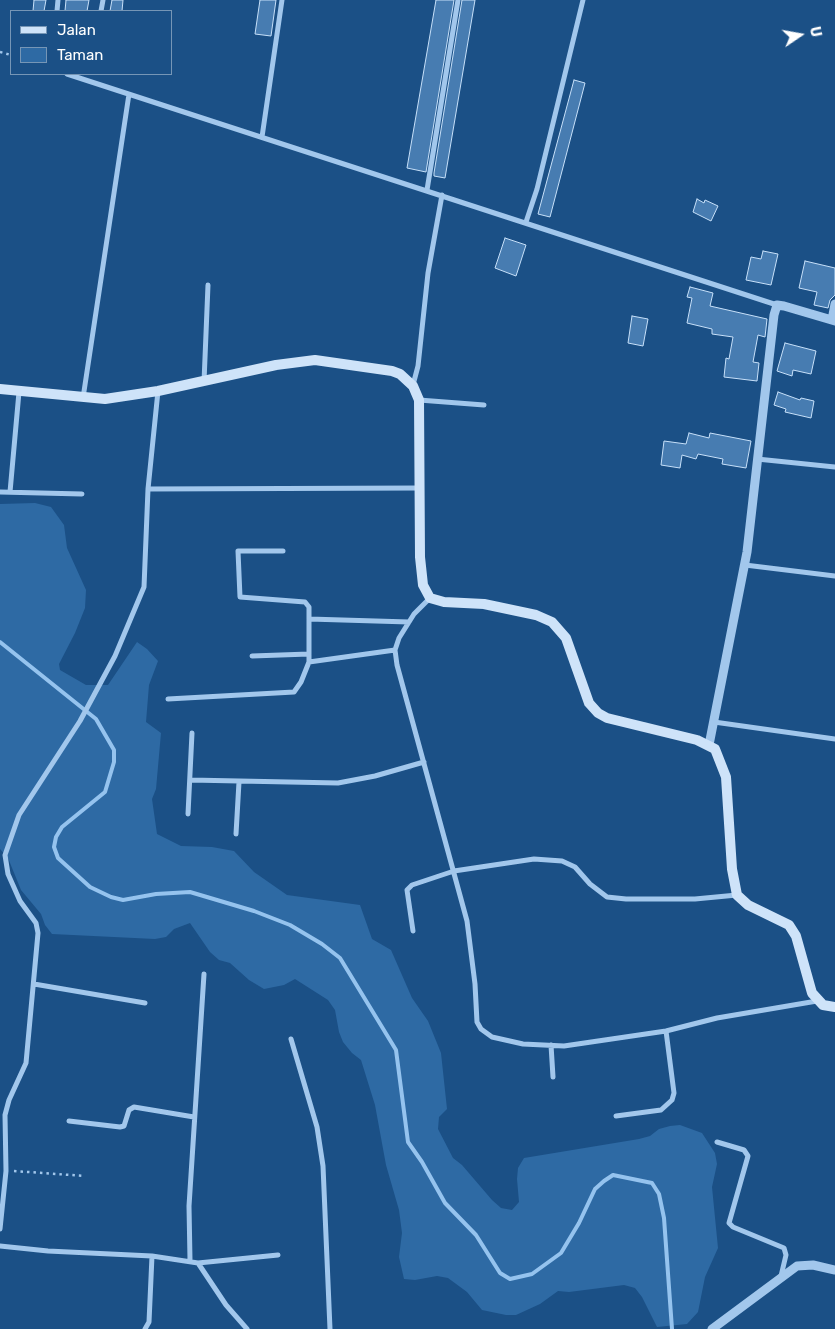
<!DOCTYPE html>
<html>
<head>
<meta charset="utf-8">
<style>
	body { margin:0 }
	#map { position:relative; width:835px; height:1329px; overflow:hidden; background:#1b5086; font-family:Rubik,sans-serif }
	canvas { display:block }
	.legend { position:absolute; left:10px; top:10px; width:162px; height:65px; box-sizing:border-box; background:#1b5086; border:1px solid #7696b6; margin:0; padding:6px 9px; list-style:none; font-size:15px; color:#fff }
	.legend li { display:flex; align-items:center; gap:10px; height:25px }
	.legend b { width:25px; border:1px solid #7696b6 }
	.north { position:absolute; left:775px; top:10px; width:50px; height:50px; -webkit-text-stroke:4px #1b5086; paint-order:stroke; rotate:78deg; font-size:14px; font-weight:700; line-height:20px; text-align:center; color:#fff }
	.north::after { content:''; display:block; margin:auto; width:18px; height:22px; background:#fff; clip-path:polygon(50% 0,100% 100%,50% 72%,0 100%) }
</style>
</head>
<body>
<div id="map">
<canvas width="835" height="1329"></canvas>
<ul class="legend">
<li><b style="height:6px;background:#cee3f9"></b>Jalan</li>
<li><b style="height:14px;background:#2e6aa4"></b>Taman</li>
</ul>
<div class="north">U</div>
</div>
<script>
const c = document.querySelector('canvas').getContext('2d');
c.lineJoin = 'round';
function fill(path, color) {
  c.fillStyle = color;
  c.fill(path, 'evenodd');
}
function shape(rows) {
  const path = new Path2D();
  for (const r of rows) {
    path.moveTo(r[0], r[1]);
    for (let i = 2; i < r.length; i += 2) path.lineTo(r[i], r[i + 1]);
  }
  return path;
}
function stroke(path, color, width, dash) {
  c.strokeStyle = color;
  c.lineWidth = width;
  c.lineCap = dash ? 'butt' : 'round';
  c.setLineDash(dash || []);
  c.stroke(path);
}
fill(shape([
	[35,503,51,507,64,525,67,548,86,590,85,608,75,633,59,664,60,670,86,685,108,685,137,642,147,649,158,661,149,685,146,722,161,733,156,789,152,799,157,834,181,846,212,847,234,851,254,872,287,895,360,905,372,939,391,950,412,998,428,1021,441,1053,447,1109,439,1117,438,1129,453,1158,462,1165,492,1200,501,1208,512,1210,519,1202,517,1179,518,1168,524,1158,639,1139,650,1136,659,1129,670,1126,680,1125,702,1133,715,1153,717,1164,712,1187,718,1248,705,1277,698,1312,687,1324,657,1327,642,1297,635,1288,624,1285,569,1292,558,1291,540,1304,516,1315,506,1315,482,1310,467,1292,448,1278,437,1276,415,1280,404,1279,399,1257,402,1233,399,1210,386,1165,375,1105,361,1060,352,1053,343,1042,339,1032,335,1010,328,1000,295,979,284,985,264,989,249,980,230,963,219,960,210,952,190,923,174,929,166,937,155,939,52,934,45,925,41,914,21,890,8,858,0,849,0,504]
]), '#2e6aa4');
stroke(shape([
	[0,642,96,719,114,750,114,762,105,792,62,827,56,837,54,847,58,858,90,887,111,897,123,900,156,894,190,892,254,911,290,925,322,944,340,958,396,1050,408,1142,422,1162,445,1203,476,1235,500,1273,510,1279,532,1274,561,1253,579,1223,595,1189,604,1181,613,1175,652,1183,659,1194,664,1218,672,1329]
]), '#95c3ee', 4);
const building = shape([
	[34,0,46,0,44,11,33,11,34,0],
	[66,0,89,0,87,11,65,11,66,0],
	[112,0,123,0,122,11,110,11,112,0],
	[260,0,276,0,271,36,255,34,260,0],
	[436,0,454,0,426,172,407,168,436,0],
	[462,0,475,0,445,178,434,176,434,173,462,0],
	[574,80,585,83,550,217,538,214,574,80],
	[697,199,704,203,705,200,718,206,711,221,693,212,697,199],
	[505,238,526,245,516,276,495,268,505,238],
	[763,251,778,254,771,285,746,280,751,257,761,259,763,251],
	[805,261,835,268,835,295,830,300,828,308,814,305,817,292,799,288,805,261],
	[690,287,713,293,710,306,767,319,765,337,758,335,753,362,759,363,757,381,724,377,726,358,729,359,733,337,712,334,712,329,687,323,692,298,687,297,690,287],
	[632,316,648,319,643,346,628,343,632,316],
	[785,343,816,351,811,374,793,370,792,376,777,371,785,343],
	[778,392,800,400,801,398,814,401,811,418,785,412,786,409,774,405,778,392],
	[689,433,709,438,710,433,751,441,746,468,722,464,723,459,698,454,696,459,682,455,680,468,661,465,664,441,686,444,689,433]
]);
fill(building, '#477cb1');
stroke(building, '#c7e0f9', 1);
stroke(shape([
	[0,52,11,55],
	[14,1171,85,1176]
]), '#a2c7ec', 2.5, [2.5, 4]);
stroke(shape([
	[57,11,58,0],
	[101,11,103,0],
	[67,74,777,305],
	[262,137,282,0],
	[427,190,458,0],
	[526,222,537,189,583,0],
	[204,382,208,285],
	[413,385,418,366,428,273,442,195],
	[83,398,129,94],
	[419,400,484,405],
	[757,459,835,467],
	[148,489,158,391],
	[0,492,82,494],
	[10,492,19,392],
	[283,551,238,551,240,597,305,602,309,607,309,662],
	[745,565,835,576],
	[430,598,414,614,399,638,395,650,397,665,467,921,475,984,477,1022,481,1029,492,1037,523,1044,564,1046,666,1031,717,1018,817,1001],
	[309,619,409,622],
	[252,656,309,654],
	[168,699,294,692,301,682,309,662,395,650],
	[714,722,835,739],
	[190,780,338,783,375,776,424,762],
	[188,814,192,733],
	[236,834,239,782],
	[413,931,407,890,412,885,454,871,534,859,562,861,575,867,590,884,607,897,626,899,695,899,737,895],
	[34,984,145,1003],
	[291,1039,317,1127,323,1166,330,1329],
	[551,1045,553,1077],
	[616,1116,661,1110,672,1100,674,1093,666,1031],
	[69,1121,120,1127,124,1126,129,1110,134,1107,194,1117],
	[717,1142,744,1150,748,1156,729,1223,733,1227,784,1248,786,1255,781,1276],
	[0,1229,6,1171,5,1115,9,1100,26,1063,38,933,36,923,20,901,8,874,5,855,19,815,80,721,115,656,144,587,148,489,420,488],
	[0,1246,48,1251,152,1256,198,1263,226,1305,247,1329],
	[190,1260,189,1206,204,974],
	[198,1263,278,1255],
	[145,1329,149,1322,152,1256]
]), '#a2c7ec', 5);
stroke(shape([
	[832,320,835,304],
	[709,745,747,552,774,315,777,305,784,306,835,321],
	[712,1329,797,1266,813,1265,835,1270]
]), '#a2c7ec', 9);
stroke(shape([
	[0,389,105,399,158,391,276,365,315,360,392,371,400,374,413,386,419,400,420,557,423,585,430,598,444,602,484,604,536,615,552,622,566,638,589,703,598,713,607,718,697,740,715,749,726,777,732,869,737,895,748,905,789,925,796,936,812,993,823,1005,835,1007]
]), '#cee3f9', 10);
</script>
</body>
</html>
